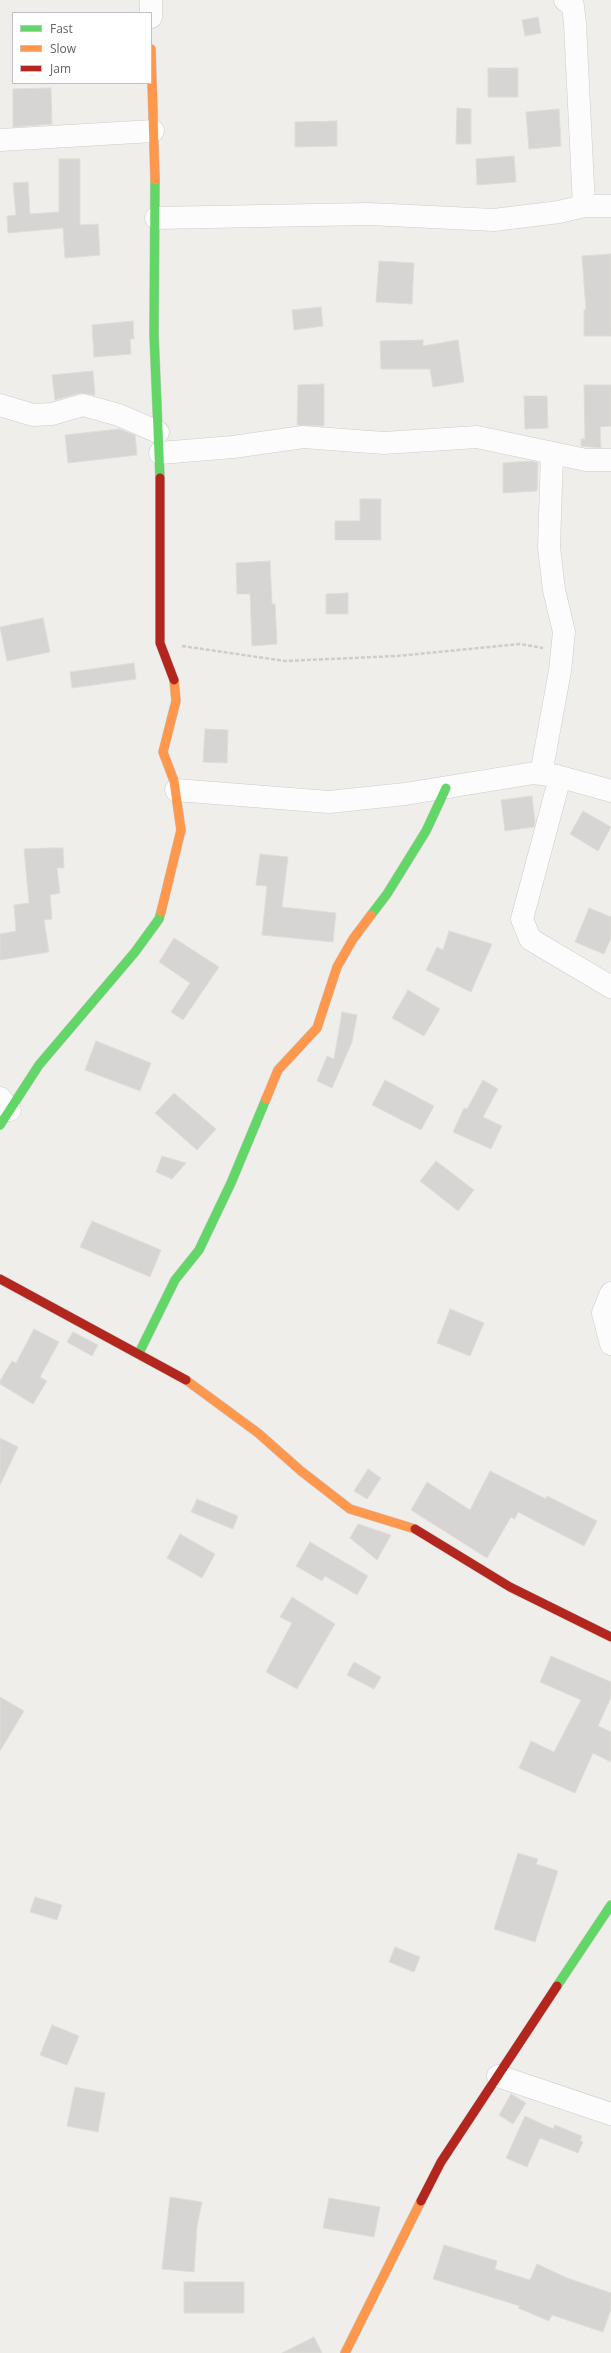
<!DOCTYPE html>
<html>
<head>
<meta charset="utf-8">
<style>
	body { margin:0 }
	#map { position:relative; width:611px; height:2353px; overflow:hidden; background:#efeeea; font-family:"Open Sans",sans-serif }
	canvas { display:block }
	.legend { position:absolute; left:12px; top:12px; width:140px; height:72px; box-sizing:border-box; background:#fff; border:1px solid #bfc1c3; margin:0; padding:5px 7px; list-style:none; font-size:12px; color:#5f6368 }
	.legend li { display:flex; align-items:center; gap:8px; height:20px }
	.legend b { width:20px; border:1px solid #bfc1c3 }
</style>
</head>
<body>
<div id="map">
<canvas width="611" height="2353"></canvas>
<ul class="legend">
<li><b style="height:5px;background:#63d668"></b>Fast</li>
<li><b style="height:5px;background:#ff974d"></b>Slow</li>
<li><b style="height:5px;background:#b3261e"></b>Jam</li>
</ul>
</div>
<script>
const c = document.querySelector('canvas').getContext('2d');
c.lineJoin = 'round';
function fill(path, color) {
  c.fillStyle = color;
  c.fill(path, 'evenodd');
}
function shape(rows) {
  const path = new Path2D();
  for (const r of rows) {
    path.moveTo(r[0], r[1]);
    for (let i = 2; i < r.length; i += 2) path.lineTo(r[i], r[i + 1]);
  }
  return path;
}
function stroke(path, color, width, dash) {
  c.strokeStyle = color;
  c.lineWidth = width;
  c.lineCap = dash ? 'butt' : 'round';
  c.setLineDash(dash || []);
  c.stroke(path);
}
const building = shape([
	[538,17,541,33,525,36,522,20,538,17],
	[488,68,518,68,518,97,488,97,488,68],
	[51,88,52,124,13,127,13,89,51,88],
	[457,108,471,109,471,144,456,144,457,108],
	[559,109,561,146,529,149,526,112,559,109],
	[337,121,337,146,295,147,295,122,337,121],
	[514,156,516,182,477,185,476,159,514,156],
	[59,159,80,159,80,225,98,224,100,255,65,258,63,228,8,233,7,216,16,215,13,183,28,182,30,214,59,212,59,159],
	[611,254,611,336,584,336,584,310,586,310,582,256,611,254],
	[379,261,414,263,412,304,376,302,379,261],
	[321,307,323,326,294,330,292,310,321,307],
	[133,321,134,339,130,339,131,354,94,357,92,325,133,321],
	[423,340,423,346,458,340,464,382,433,387,430,369,381,369,380,341,423,340],
	[93,371,95,395,80,393,55,400,52,375,93,371],
	[324,384,324,426,297,425,298,385,324,384],
	[584,385,611,385,611,426,600,427,601,448,581,446,581,439,585,439,584,385],
	[524,396,547,396,548,428,525,429,524,396],
	[119,429,135,435,137,455,68,463,65,435,119,429],
	[531,461,538,463,537,491,503,493,503,463,531,461],
	[360,499,381,499,381,540,335,540,335,521,360,521,360,499],
	[270,561,272,604,275,604,277,644,252,646,250,594,237,594,236,563,270,561],
	[348,593,348,614,326,614,326,594,348,593],
	[43,618,50,652,7,661,0,627,43,618],
	[134,663,136,679,72,688,70,672,134,663],
	[205,729,228,730,227,763,203,762,205,729],
	[532,796,535,821,534,827,505,831,501,800,532,796],
	[583,811,611,827,598,851,570,834,583,811],
	[48,848,63,848,64,868,57,868,60,893,50,895,52,919,44,920,49,952,0,960,0,934,16,931,14,905,29,903,24,849,48,848],
	[260,854,288,857,282,907,336,913,333,942,262,935,267,886,256,885,260,854],
	[589,908,611,917,611,938,604,954,575,942,589,908],
	[449,931,492,944,471,992,426,970,437,947,443,950,449,931],
	[174,938,219,967,183,1020,171,1012,190,983,159,962,174,938],
	[408,990,440,1009,424,1036,392,1018,408,990],
	[342,1012,357,1015,352,1042,332,1088,317,1081,327,1056,334,1059,342,1012],
	[96,1041,151,1063,140,1091,85,1070,96,1041],
	[385,1080,434,1106,421,1130,372,1105,385,1080],
	[483,1080,498,1089,483,1117,502,1126,491,1149,453,1132,464,1108,467,1109,483,1080],
	[174,1093,216,1129,197,1150,155,1113,174,1093],
	[162,1156,186,1163,172,1179,156,1172,162,1156],
	[436,1161,474,1190,458,1211,420,1181,436,1161],
	[92,1221,161,1250,150,1277,80,1247,92,1221],
	[450,1309,484,1323,470,1356,437,1343,450,1309],
	[34,1329,59,1342,40,1377,47,1381,33,1404,0,1384,0,1381,12,1361,16,1363,34,1329],
	[73,1332,98,1345,92,1356,67,1342,73,1332],
	[0,1438,18,1447,0,1485,0,1438],
	[368,1469,381,1478,367,1499,354,1491,368,1469],
	[490,1471,546,1499,547,1496,597,1521,584,1546,518,1512,515,1519,511,1517,487,1558,411,1510,427,1482,470,1510,490,1471],
	[197,1499,238,1516,233,1529,191,1512,197,1499],
	[358,1524,391,1535,377,1560,350,1538,358,1524],
	[180,1534,215,1554,202,1578,167,1558,180,1534],
	[310,1542,368,1576,357,1595,325,1576,322,1581,296,1566,310,1542],
	[292,1597,335,1624,297,1689,266,1672,292,1623,280,1617,292,1597],
	[551,1656,611,1682,611,1697,598,1726,611,1732,611,1762,593,1753,575,1793,519,1768,531,1741,554,1752,581,1700,540,1682,551,1656],
	[354,1662,381,1677,374,1689,347,1675,354,1662],
	[0,1697,24,1711,0,1751,0,1697],
	[518,1853,538,1859,536,1864,558,1871,535,1942,494,1929,518,1853],
	[35,1897,62,1905,57,1920,30,1912,35,1897],
	[395,1947,420,1957,414,1972,389,1962,395,1947],
	[52,2025,79,2036,67,2065,40,2055,52,2025],
	[75,2087,105,2093,98,2132,67,2126,75,2087],
	[511,2094,526,2103,513,2124,499,2115,511,2094],
	[525,2116,553,2129,555,2125,582,2136,580,2141,583,2142,578,2153,540,2138,527,2167,506,2158,525,2116],
	[170,2197,202,2202,197,2226,194,2272,162,2269,170,2197],
	[329,2198,380,2207,374,2237,323,2228,329,2198],
	[444,2245,497,2261,495,2269,530,2280,537,2264,567,2278,611,2293,611,2309,603,2332,552,2315,549,2321,518,2308,520,2306,433,2279,444,2245],
	[184,2282,244,2282,244,2313,184,2313,184,2282],
	[314,2337,322,2353,282,2353,314,2337]
]);
fill(building, '#d6d5d3');
stroke(building, '#deddd9', 1);
const street = shape([
	[151,17,151,0],
	[0,140,153,131],
	[584,206,611,206],
	[156,218,369,214,494,220,559,212,584,206,575,24,573,6,565,0],
	[0,405,33,415,52,414,83,405,119,415,158,432],
	[160,453,233,447,303,437,384,443,477,437,586,460,611,460],
	[541,774,560,671,564,632,554,590,549,547,552,453],
	[560,777,522,919,530,939,611,987],
	[176,790,329,802,405,794,534,773,557,776,611,791],
	[0,1098,10,1110],
	[611,1293,603,1313,611,1344],
	[498,2076,611,2114]
]);
const fast = shape([
	[155,180,154,335,160,478],
	[371,915,387,894,426,831,446,788],
	[0,1125,39,1065,135,952,159,919,161,912],
	[139,1353,175,1280,199,1250,231,1183,266,1099],
	[557,1986,611,1905]
]);
const slow = shape([
	[151,49,155,180],
	[161,912,181,830,174,781,163,752,176,701,174,680],
	[266,1099,278,1070,317,1028,337,967,353,939,371,915],
	[186,1380,258,1433,301,1471,350,1509,415,1529],
	[345,2353,421,2201]
]);
const jam = shape([
	[160,478,160,643,174,680],
	[0,1279,186,1380],
	[415,1529,510,1587,611,1637],
	[421,2201,441,2162,557,1986]
]);
stroke(street, '#cbcccc', 23);
stroke(fast, '#cacacb', 10);
stroke(slow, '#cacacb', 10);
stroke(jam, '#cacacb', 10);
stroke(shape([
	[182,646,285,661,397,656,520,644,543,648]
]), '#cacfcc', 2.5, [4, 2]);
stroke(street, '#fdfcfc', 22);
stroke(fast, '#63d668', 9);
stroke(slow, '#ff974d', 9);
stroke(jam, '#b3261e', 9);
</script>
</body>
</html>
